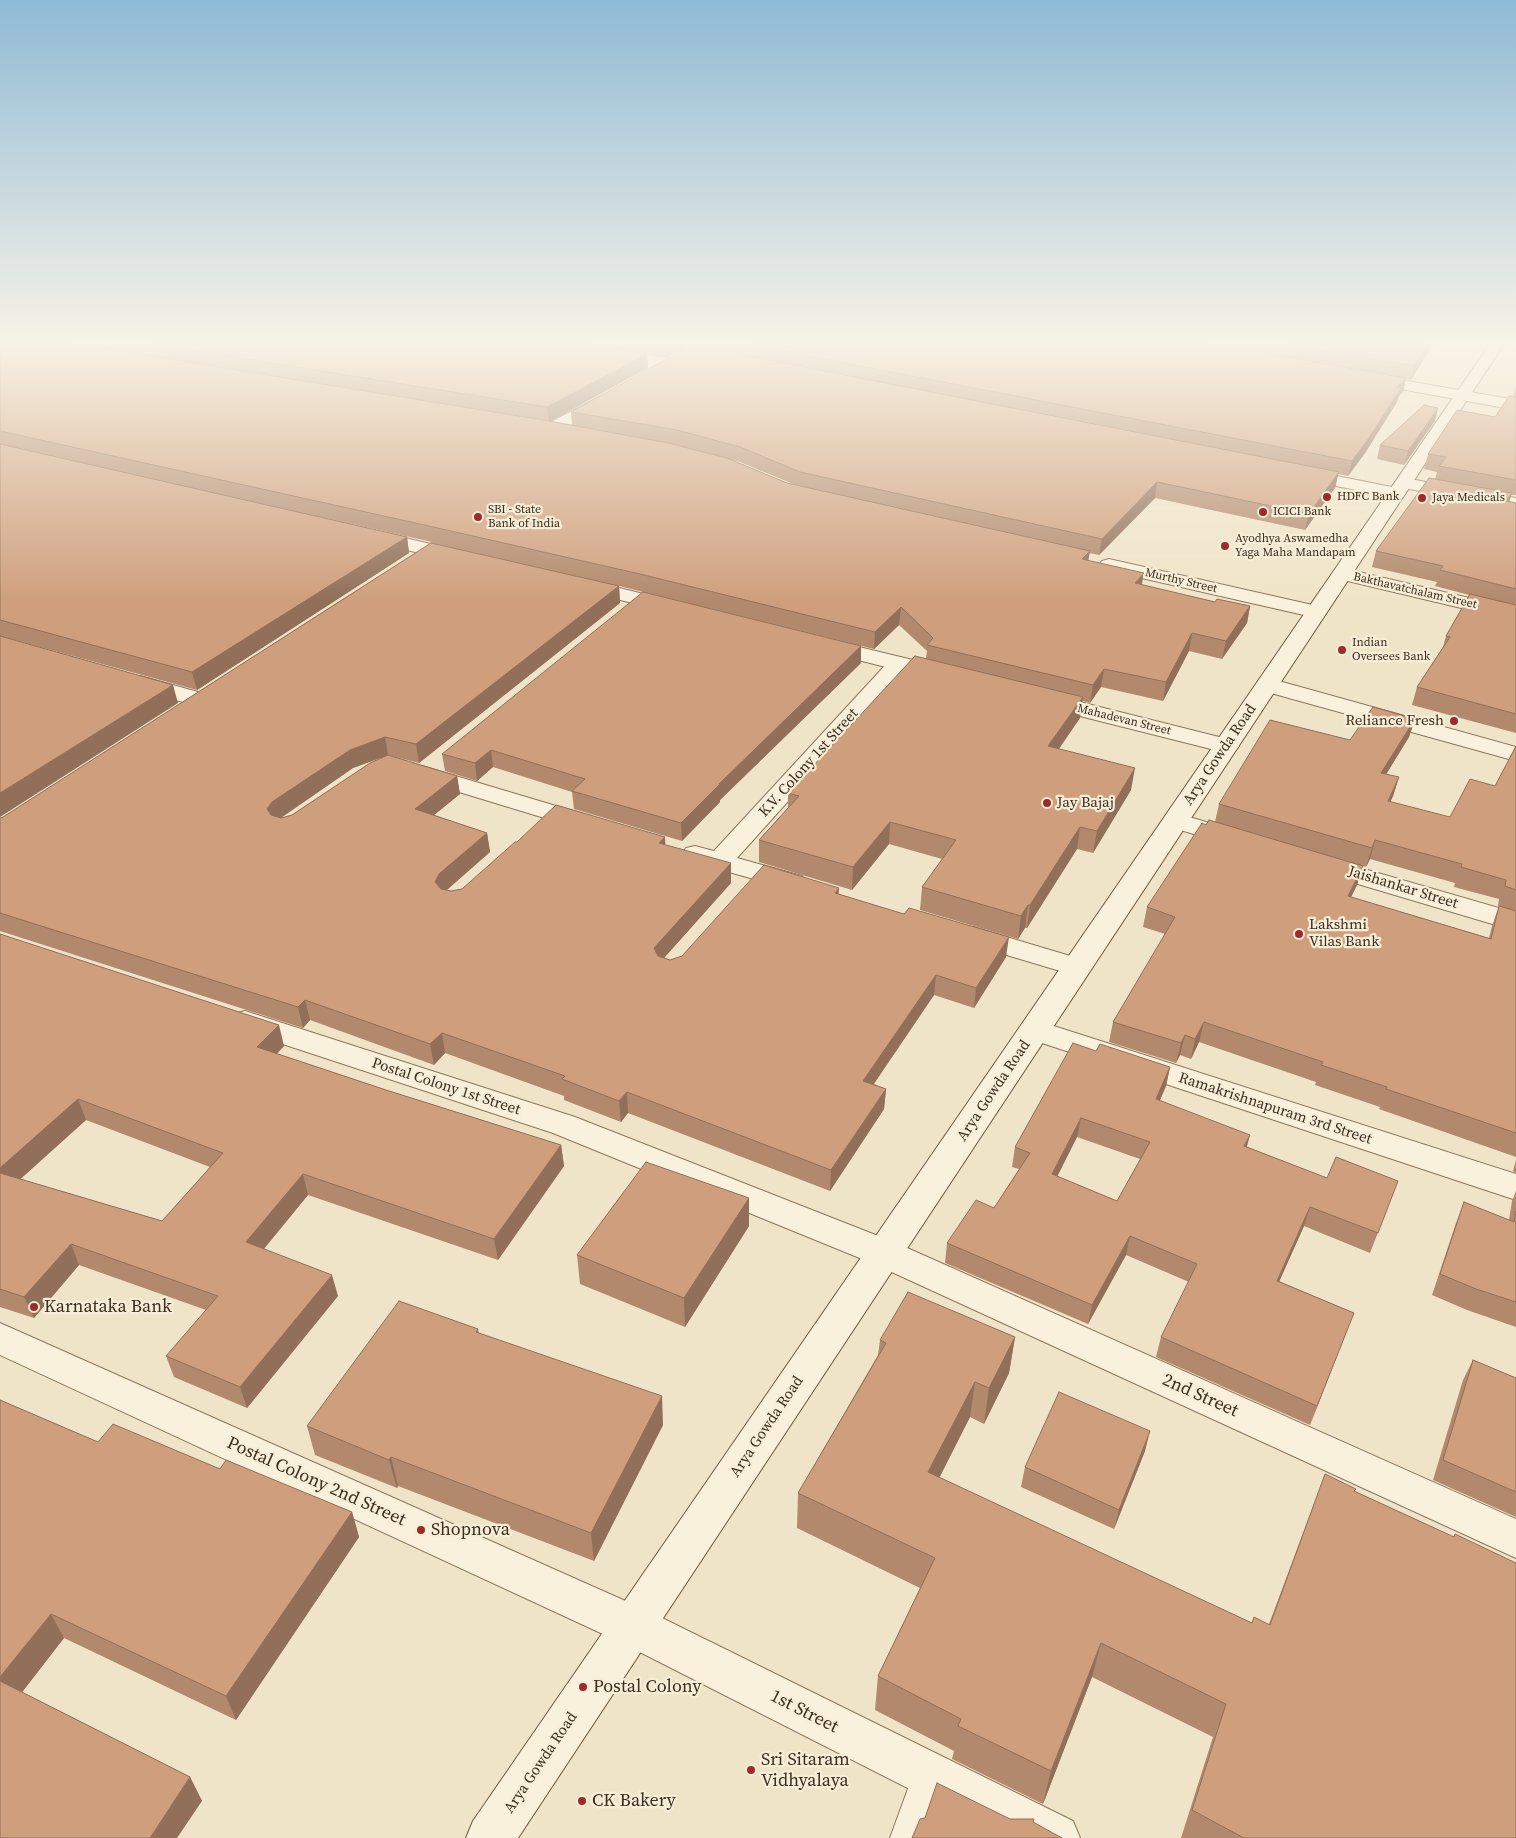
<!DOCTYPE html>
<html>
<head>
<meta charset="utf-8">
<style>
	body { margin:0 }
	canvas { display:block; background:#f0e4c8 }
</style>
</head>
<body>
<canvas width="1516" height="1838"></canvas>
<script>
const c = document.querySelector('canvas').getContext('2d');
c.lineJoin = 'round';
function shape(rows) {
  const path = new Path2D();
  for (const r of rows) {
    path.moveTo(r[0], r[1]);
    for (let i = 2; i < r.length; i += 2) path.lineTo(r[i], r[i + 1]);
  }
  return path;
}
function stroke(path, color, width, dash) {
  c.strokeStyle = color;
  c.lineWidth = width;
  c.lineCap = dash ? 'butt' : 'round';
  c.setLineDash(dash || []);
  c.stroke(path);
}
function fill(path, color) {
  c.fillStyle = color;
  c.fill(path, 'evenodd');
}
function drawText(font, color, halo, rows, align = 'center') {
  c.font = font + ' "Source Serif 4",serif';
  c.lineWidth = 4.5;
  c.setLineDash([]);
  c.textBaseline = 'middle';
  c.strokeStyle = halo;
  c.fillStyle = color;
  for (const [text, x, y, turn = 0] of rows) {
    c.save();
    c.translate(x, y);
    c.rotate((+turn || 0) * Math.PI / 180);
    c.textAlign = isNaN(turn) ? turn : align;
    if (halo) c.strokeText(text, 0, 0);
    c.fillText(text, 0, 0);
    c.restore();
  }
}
const service = shape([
	[927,1759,937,1764,942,1774,920,1838,890,1838,917,1764,927,1759]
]);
const minor = shape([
	[695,344,712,344,672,369,662,369,659,366,662,363,695,344],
	[1367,374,1516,400,1516,410,1362,382,1359,379,1362,376,1367,374],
	[605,394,611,396,613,399,611,402,557,433,545,433,543,429,545,425,605,394],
	[1301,469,1397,488,1403,489,1406,493,1403,497,1397,498,1295,478,1292,474,1295,470,1301,469],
	[1404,478,1516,498,1516,508,1398,487,1395,483,1398,479,1404,478],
	[1109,559,1317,606,1324,608,1327,612,1324,616,1317,618,1102,569,1099,565,1102,561,1109,559],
	[1342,568,1516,609,1516,621,1335,578,1332,574,1335,570,1342,568],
	[899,657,907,659,910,664,907,669,737,858,802,876,806,882,802,888,793,890,686,860,682,854,686,848,695,846,714,851,891,659,899,657],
	[140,676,209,695,212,700,209,705,201,707,132,688,129,683,132,678,140,676],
	[1268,678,1516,747,1516,761,1260,690,1257,685,1260,680,1268,678],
	[422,766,593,817,597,822,593,827,584,830,413,778,410,773,413,768,422,766],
	[1176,813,1243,833,1247,838,1243,843,1234,846,1167,826,1163,821,1167,816,1176,813],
	[1323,857,1516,913,1516,931,1314,871,1310,865,1314,859,1323,857],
	[973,927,1087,961,1091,967,1087,973,1077,976,963,942,959,936,963,930,973,927],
	[245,1011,575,1117,896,1243,1516,1519,1516,1558,872,1263,553,1133,234,1028,230,1021,234,1014,245,1011],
	[1035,1020,1516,1174,1516,1200,1024,1037,1020,1030,1024,1023,1035,1020],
	[0,1323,648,1611,1073,1821,1080,1838,1006,1838,618,1641,0,1355,0,1323]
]);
const tertiary = shape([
	[371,530,465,552,468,556,465,560,458,562,364,540,362,536,364,532,371,530],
	[583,579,680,603,683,607,680,611,673,613,576,589,573,585,576,581,583,579],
	[826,639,950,669,953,674,950,679,942,681,818,650,815,645,818,640,826,639],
	[1044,693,1235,741,1239,746,1235,751,1227,753,1036,705,1033,700,1036,695,1044,693]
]);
const secondary = shape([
	[1490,344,1504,344,518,1838,466,1838,473,1821,1490,344]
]);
stroke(service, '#8d765c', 2);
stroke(minor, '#8d765c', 2);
stroke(tertiary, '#8d765c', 2);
stroke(secondary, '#6f573f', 2);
fill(service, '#faf1dc');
fill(minor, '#faf1dc');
fill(tertiary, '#faf1dc');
fill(secondary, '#faf1dc');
fill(shape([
	[0,344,692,344,665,358,647,355,648,368,550,421,572,425,571,412,708,349,708,344,1433,344,1411,380,1406,379,1403,392,1399,396,1397,402,1365,453,1348,476,1338,474,1335,488,1305,530,1155,498,1099,555,1089,553,1088,560,1142,585,1215,602,1250,606,1247,623,1222,659,1189,651,1163,701,1101,687,1090,703,1082,701,1080,718,1059,749,1131,790,1093,853,1077,849,1027,928,1025,928,1018,939,920,910,922,887,942,859,889,844,852,890,759,862,759,840,788,808,788,793,926,658,927,651,899,625,874,649,619,586,620,603,419,763,388,755,457,776,460,794,434,815,487,833,490,852,447,890,451,891,462,889,517,842,665,845,731,883,664,958,670,960,682,956,839,894,1006,957,974,1008,934,995,874,1084,886,1089,884,1109,830,1191,628,1113,621,1122,564,1100,564,1096,445,1053,434,1065,310,1020,303,1028,0,931,0,818,3,817,432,542,321,517,407,537,409,553,197,690,0,636],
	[729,459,740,462,793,484,787,483],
	[383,757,292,815,281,818,353,768],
	[1516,386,1516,495,1511,495,1509,502,1516,503,1516,733,1412,705,1417,687,1443,647,1446,636,1469,595,1435,586,1437,582,1372,567,1376,551,1435,479,1437,472,1424,469,1428,454,1495,417,1513,396],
	[1435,421,1404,465,1377,459,1380,445],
	[861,646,861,663,720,800,720,802,682,841,574,809,572,792,493,767,477,781,445,771,442,754],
	[1415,719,1409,737,1386,774,1399,777,1393,796,1390,802,1450,817,1495,786,1516,746,1516,1157,1379,1109,1380,1107,1315,1085,1316,1082,1199,1042,1191,1059,1180,1055,1176,1063,1109,1042,1113,1022,1165,934,1143,927,1147,907,1206,825,1215,822,1219,804,1350,740],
	[1370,859,1455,883,1454,887,1499,899,1498,906,1502,907,1499,906,1492,926,1489,938,1351,897,1357,885,1363,866,1366,867],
	[0,934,284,1046,277,1054,386,1090,561,1145,564,1166,498,1260,308,1195,264,1249,338,1296,247,1408,174,1377,166,1356,206,1310,79,1265,34,1318,0,1307],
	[86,1120,210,1167,162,1221,20,1179],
	[1096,1051,1170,1067,1166,1086,1160,1100,1247,1147,1327,1178,1398,1181,1370,1253,1304,1226,1279,1281,1354,1313,1310,1425,1156,1357,1161,1337,1189,1282,1126,1255,1088,1324,945,1263,947,1243,994,1208,1019,1169,1012,1167,1015,1147],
	[1077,1137,1140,1159,1117,1201,1057,1176],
	[1516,1160,1516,1173,1513,1171],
	[1516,1191,1516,1327,1467,1310,1432,1295,1456,1223,1464,1202,1509,1220,1512,1201],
	[749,1198,749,1226,685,1327,580,1284,577,1255],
	[478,1329,479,1333,663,1425,594,1561,398,1486,397,1488,315,1455,307,1426],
	[1015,1337,1009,1373,984,1424,970,1417,939,1478,1252,1623,1269,1624,1325,1474,1354,1491,1454,1537,1455,1534,1516,1838,1181,1838,1213,1737,1092,1677,1043,1804,952,1759,954,1751,875,1710,878,1676,920,1588,797,1528,798,1493,878,1355,880,1340],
	[1473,1360,1516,1378,1516,1517,1433,1480,1463,1380],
	[0,1400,98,1442,220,1469,352,1512,359,1537,236,1720,64,1638,22,1692,190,1777,202,1801,0,1838],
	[1145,1451,1114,1529,1021,1487,1025,1467]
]), '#b2896c');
fill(shape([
	[664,344,692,344,665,358],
	[1428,344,1433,344,1411,380,1414,366],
	[647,354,648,368,549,422,547,407],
	[1406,378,1403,392,1399,396,1397,402,1365,453,1348,476,1352,461,1397,387],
	[1438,408,1435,421,1404,465,1408,451],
	[1339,472,1335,488,1305,530,1309,514],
	[1157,482,1155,498,1099,555,1102,539],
	[1512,493,1507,508,1506,501],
	[407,537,409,553,197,690,192,672],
	[1090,551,1087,568,1082,559],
	[1144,573,1141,589,1135,583],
	[619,586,620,603,419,763,416,744],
	[1250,606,1247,623,1222,659,1226,641],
	[901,607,899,625,874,649,875,632],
	[1192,633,1189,651,1163,701,1166,682],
	[861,646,861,663,720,800,720,802,682,841,681,823,719,784],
	[1104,669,1101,687,1090,703,1093,685],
	[173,685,178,703,0,817,0,793],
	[1083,697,1080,718,1046,767,1048,746],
	[1415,719,1409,737,1376,791,1381,773],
	[385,737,388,755,353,768,276,821,267,809,272,802,350,750],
	[491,750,493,767,477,781,475,763],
	[1135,768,1131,790,1093,853,1097,831],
	[457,776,460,794,418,828,415,809],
	[1399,777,1393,796,1382,820,1388,801],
	[890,822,889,844,852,890,853,867],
	[1080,827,1077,849,1027,928,1030,905],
	[487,833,490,852,442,894,435,882,439,874],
	[665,837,666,856,659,843],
	[1375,840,1370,859,1366,867,1372,848],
	[731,863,731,883,655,968,654,948],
	[1363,866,1357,885,1342,915,1348,896],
	[839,888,838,907,835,893],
	[1028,905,1025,928,1018,939,1021,916],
	[1009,937,1006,957,974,1008,976,988],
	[936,975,934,995,862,1101,863,1081],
	[305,1000,310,1020,303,1028,298,1007],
	[1204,1022,1199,1042,1191,1059,1195,1039],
	[279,1025,284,1046,262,1068,257,1047],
	[442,1033,445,1053,434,1065,430,1044],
	[1185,1035,1180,1055,1176,1063,1181,1043],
	[1170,1067,1166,1086,1152,1118,1156,1099],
	[886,1089,884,1109,830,1191,831,1170],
	[627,1092,628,1113,621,1122,619,1101],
	[78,1099,86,1120,5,1193,0,1182,0,1168],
	[1081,1118,1077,1137,1049,1193,1052,1174],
	[1250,1135,1245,1154,1244,1146],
	[561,1145,564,1166,498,1260,494,1239],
	[303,1174,308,1195,252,1263,246,1242],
	[749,1198,749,1226,685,1327,684,1298],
	[1310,1207,1304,1226,1271,1300,1277,1281],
	[1130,1236,1126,1255,1088,1324,1092,1305],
	[71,1244,79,1265,34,1318,24,1297],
	[332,1275,338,1296,247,1408,240,1387],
	[1354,1313,1346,1333,1310,1425,1317,1406],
	[1015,1337,1009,1373,984,1424,989,1388],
	[975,1382,970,1417,924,1508,928,1472],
	[662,1396,663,1425,594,1561,591,1533],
	[1150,1431,1145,1451,1114,1529,1119,1510],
	[391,1457,398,1486,397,1488,389,1460],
	[352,1512,359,1537,236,1720,226,1696],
	[51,1614,64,1638,13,1704,0,1683,0,1677],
	[1101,1643,1092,1677,1043,1804,1051,1771],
	[190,1777,202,1801,177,1838,150,1838]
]), '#916f58');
const building = shape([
	[0,344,78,344,549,421,668,443,727,458,787,483,1090,551,1082,559,1144,573,1135,583,1215,602,1217,599,1250,606,1226,641,1192,633,1166,682,1104,669,1093,685,927,645,933,638,901,607,875,632,640,574,429,526,0,431,0,344],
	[152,344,595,344,647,354,547,407,152,344],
	[746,344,1212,344,1406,378,1397,387,1401,388,1369,438,1352,461,746,344],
	[1283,344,1428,344,1414,366,1283,344],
	[692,345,1339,472,1309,514,1157,482,1102,539,800,472,740,447,677,430,571,412,692,345],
	[1509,396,1516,397,1516,480,1439,466,1446,457,1428,454,1457,410,1495,417,1509,396],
	[1424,405,1438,408,1408,451,1380,445,1424,405],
	[0,444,407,537,192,672,0,620,0,444],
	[1429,478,1512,493,1506,501,1516,503,1516,589,1440,570,1443,566,1376,551,1429,478],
	[431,543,619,586,416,744,385,737,350,750,272,802,267,809,271,815,281,818,292,815,370,763,388,755,457,776,415,809,487,833,439,874,435,882,441,889,451,891,462,889,515,842,517,842,556,805,665,837,659,843,731,863,654,948,658,956,670,960,682,956,764,865,839,888,835,893,904,914,909,908,1009,937,976,988,936,975,863,1081,886,1089,831,1170,627,1092,619,1101,562,1079,565,1076,442,1033,430,1044,305,1000,298,1007,0,913,0,818,3,817,431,543],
	[643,592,861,646,719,784,720,784,681,823,572,791,585,779,491,750,475,763,442,754,643,592],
	[1470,594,1516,605,1516,714,1417,687,1450,637,1446,636,1470,594],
	[0,636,173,685,0,793,0,636],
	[915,656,1083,697,1048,746,1135,768,1097,831,1080,827,1030,905,1028,905,1021,916,922,887,956,840,890,822,853,867,759,840,799,796,788,793,915,656],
	[1373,707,1415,719,1381,773,1399,777,1388,801,1450,817,1470,779,1495,786,1516,746,1516,890,1505,886,1506,880,1461,867,1462,864,1375,840,1372,848,1219,804,1270,720,1350,740,1373,707],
	[1209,820,1363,866,1348,896,1491,939,1499,906,1516,911,1516,1133,1386,1089,1387,1087,1321,1065,1323,1062,1204,1022,1195,1039,1185,1035,1181,1043,1113,1022,1175,917,1147,907,1202,823,1206,825,1209,820],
	[0,934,279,1025,257,1047,386,1090,561,1145,494,1239,303,1174,246,1242,332,1275,240,1387,166,1356,218,1296,71,1244,24,1297,0,1289,0,1173,162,1221,223,1153,78,1099,0,1168,0,934],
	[1073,1043,1096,1051,1100,1044,1170,1067,1156,1099,1250,1135,1244,1146,1327,1178,1336,1157,1398,1181,1378,1233,1310,1207,1277,1281,1354,1313,1317,1406,1161,1337,1197,1264,1130,1236,1092,1305,947,1243,976,1200,994,1208,1030,1153,1015,1147,1073,1043],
	[1081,1118,1150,1142,1117,1201,1052,1174,1081,1118],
	[646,1162,749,1198,684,1298,577,1255,646,1162],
	[1464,1202,1514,1222,1516,1211,1516,1302,1476,1289,1440,1274,1464,1202],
	[908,1292,1015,1337,989,1388,975,1382,928,1472,1252,1623,1254,1617,1270,1625,1325,1474,1356,1489,1354,1491,1454,1537,1455,1534,1516,1563,1516,1838,1244,1838,1192,1810,1226,1704,1101,1643,1051,1771,958,1726,961,1719,878,1676,935,1558,798,1493,886,1343,880,1340,908,1292],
	[399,1301,478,1329,476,1332,662,1396,591,1533,391,1457,389,1460,307,1426,399,1301],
	[1473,1360,1516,1378,1516,1492,1443,1460,1473,1360],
	[1059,1392,1150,1431,1119,1510,1025,1467,1059,1392],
	[0,1400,98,1442,113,1424,220,1469,226,1460,352,1512,226,1696,51,1614,0,1677,0,1400],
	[0,1681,190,1777,150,1838,0,1838,0,1681],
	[937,1783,1010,1819,1034,1819,1033,1822,1062,1838,912,1838,920,1819,925,1818,937,1783]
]);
fill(building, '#cf9f7d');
stroke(building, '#916f58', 1);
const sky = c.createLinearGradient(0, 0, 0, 601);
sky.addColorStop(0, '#8fbad6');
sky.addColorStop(0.57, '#f8f3e6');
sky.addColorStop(1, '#f8f3e600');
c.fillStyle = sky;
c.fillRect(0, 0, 1516, 601);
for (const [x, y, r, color] of [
	[1327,497,5,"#9e2a2b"],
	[1422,498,5,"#9e2a2b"],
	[1263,512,5,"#9e2a2b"],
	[478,517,5,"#9e2a2b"],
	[1225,546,5,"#9e2a2b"],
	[1342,650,5,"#9e2a2b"],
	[1454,721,5,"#9e2a2b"],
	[1047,803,5,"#9e2a2b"],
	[1299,934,5,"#9e2a2b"],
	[34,1307,5,"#9e2a2b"],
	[421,1530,5,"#9e2a2b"],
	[583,1687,5,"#9e2a2b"],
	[751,1770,5,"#9e2a2b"],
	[582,1801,5,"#9e2a2b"]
]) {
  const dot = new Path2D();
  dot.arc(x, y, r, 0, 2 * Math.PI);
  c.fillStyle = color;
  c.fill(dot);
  stroke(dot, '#f7eed8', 2);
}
drawText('12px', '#3d2e20', '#f7eed8', [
	["HDFC Bank",1337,497],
	["Jaya Medicals",1432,498],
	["SBI - State",488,510],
	["Bank of India",488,524],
	["ICICI Bank",1273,512],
	["Ayodhya Aswamedha",1235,539],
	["Yaga Maha Mandapam",1235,553],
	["Indian",1352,643],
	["Oversees Bank",1352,657]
], 'left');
drawText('12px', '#3d2e20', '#f7eed8', [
	["Murthy Street",1181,581,13],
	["Bakthavatchalam Street",1415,591,13],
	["Mahadevan Street",1124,720,14]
]);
drawText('15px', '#3d2e20', '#f7eed8', [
	["Reliance Fresh",1444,721,"right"],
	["Jay Bajaj",1057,803],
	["Lakshmi",1309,925],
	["Vilas Bank",1309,942]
], 'left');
drawText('15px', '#3d2e20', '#f7eed8', [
	["Arya Gowda Road",1220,755,-56],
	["K.V. Colony 1st Street",809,763,-48],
	["Jaishankar Street",1403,888,17],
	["Postal Colony 1st Street",446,1087,18],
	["Arya Gowda Road",994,1091,-56],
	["Ramakrishnapuram 3rd Street",1275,1109,18],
	["Arya Gowda Road",767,1427,-56],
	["Arya Gowda Road",541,1763,-56]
]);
drawText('18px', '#3d2e20', '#f7eed8', [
	["Karnataka Bank",44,1307],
	["Shopnova",431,1530],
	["Postal Colony",593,1687],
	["Sri Sitaram",761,1760],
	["Vidhyalaya",761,1781],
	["CK Bakery",592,1801]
], 'left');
drawText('18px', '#3d2e20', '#f7eed8', [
	["2nd Street",1200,1396,24],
	["Postal Colony 2nd Street",316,1482,24],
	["1st Street",804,1712,27]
]);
</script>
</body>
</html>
